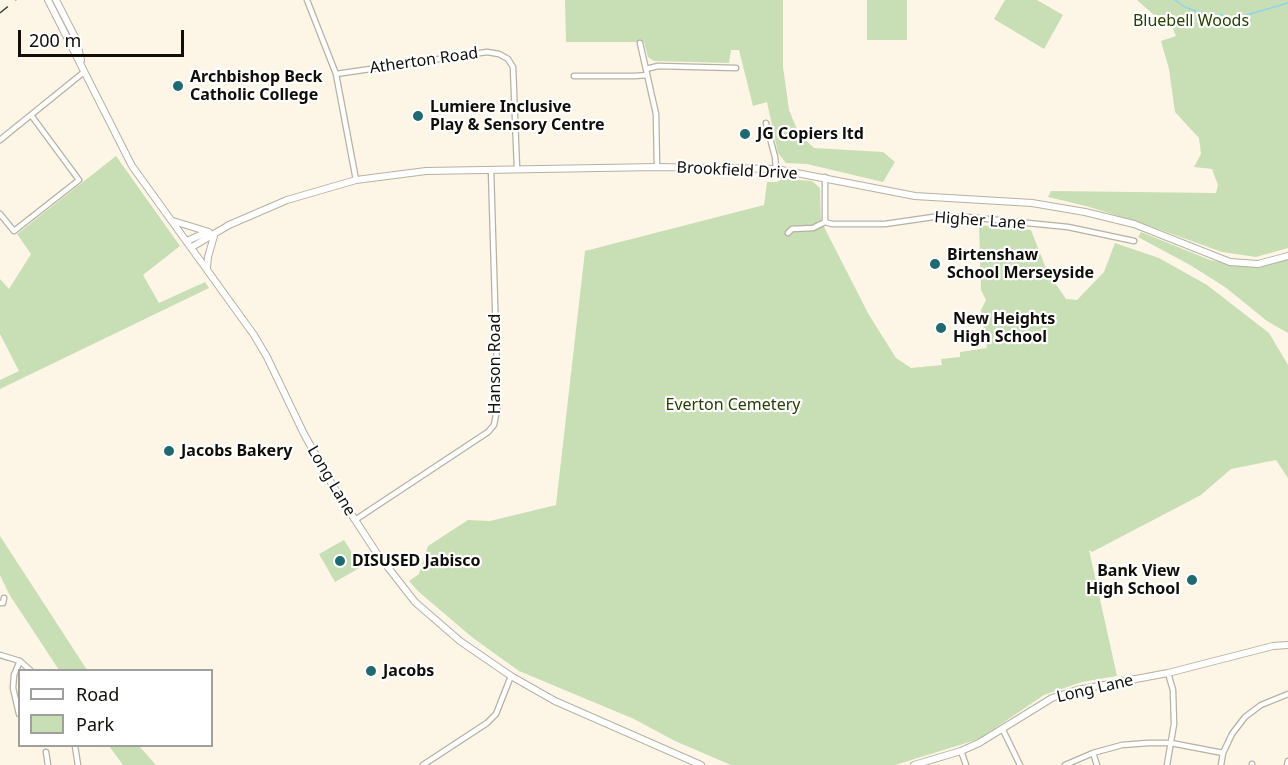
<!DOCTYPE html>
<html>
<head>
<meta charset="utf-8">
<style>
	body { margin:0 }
	#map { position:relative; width:1288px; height:765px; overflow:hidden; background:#fdf6e6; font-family:"Noto Sans",sans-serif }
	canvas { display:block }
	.legend { position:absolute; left:18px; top:669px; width:195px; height:78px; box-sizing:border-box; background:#fff; border:2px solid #9f9f9d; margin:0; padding:8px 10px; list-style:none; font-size:18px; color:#100e09 }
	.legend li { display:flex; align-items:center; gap:12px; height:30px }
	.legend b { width:30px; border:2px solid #9f9f9d }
	.scale { position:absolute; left:18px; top:30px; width:166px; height:27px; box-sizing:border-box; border:3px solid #100e09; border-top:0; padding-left:8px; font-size:18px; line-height:21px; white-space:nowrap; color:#100e09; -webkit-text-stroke:4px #fff; paint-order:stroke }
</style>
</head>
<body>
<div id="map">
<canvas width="1288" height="765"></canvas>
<ul class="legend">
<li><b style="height:8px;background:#fff"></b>Road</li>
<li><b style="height:16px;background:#c8deb4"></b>Park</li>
</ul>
<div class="scale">200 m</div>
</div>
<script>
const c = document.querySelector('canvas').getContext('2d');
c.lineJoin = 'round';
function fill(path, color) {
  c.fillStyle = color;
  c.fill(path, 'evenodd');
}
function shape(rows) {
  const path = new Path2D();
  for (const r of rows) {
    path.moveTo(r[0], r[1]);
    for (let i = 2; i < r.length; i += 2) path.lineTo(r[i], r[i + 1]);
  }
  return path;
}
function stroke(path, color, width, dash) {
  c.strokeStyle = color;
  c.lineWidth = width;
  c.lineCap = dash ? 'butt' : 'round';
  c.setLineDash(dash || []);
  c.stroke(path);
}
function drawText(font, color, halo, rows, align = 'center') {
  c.font = font + ' "Noto Sans",sans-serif';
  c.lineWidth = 4.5;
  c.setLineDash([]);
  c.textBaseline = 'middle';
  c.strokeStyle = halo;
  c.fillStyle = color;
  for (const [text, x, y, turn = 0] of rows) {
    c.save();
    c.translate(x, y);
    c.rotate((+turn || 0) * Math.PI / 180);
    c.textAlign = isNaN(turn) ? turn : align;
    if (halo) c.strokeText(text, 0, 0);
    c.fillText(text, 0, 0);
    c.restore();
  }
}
fill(shape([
	[565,0,783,0,783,67,789,110,799,134,814,148,883,152,895,162,883,182,807,164,786,163,778,153,767,102,753,106,739,50,731,50,729,63,654,61,648,57,644,42,566,42],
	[867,0,907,0,907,40,867,40],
	[1005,0,1037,0,1063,15,1044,49,994,19],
	[1137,0,1288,0,1288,248,1256,257,1222,252,1147,225,1086,206,1048,197,1051,191,1216,193,1218,185,1212,169,1194,167,1201,154,1199,138,1175,112,1169,69,1161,41,1176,36,1167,16,1154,15],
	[116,156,180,246,143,275,159,303,205,282,209,288,0,389,0,380,19,371,0,334,0,279,9,289,31,254,17,234],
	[782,179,812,181,820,188,821,221,869,315,896,358,911,368,942,365,941,359,960,357,960,352,987,348,981,310,986,300,981,290,979,225,1031,230,1047,271,1066,299,1077,300,1104,272,1115,243,1159,258,1207,285,1269,333,1288,365,1288,478,1276,460,1231,469,1201,495,1092,552,1089,550,1117,676,1082,682,1044,695,979,739,895,765,731,765,675,741,634,719,519,671,473,638,419,592,409,581,419,574,428,546,468,520,490,521,556,505,585,251,764,205,767,182,777,182],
	[1141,232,1210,260,1241,266,1271,264,1288,258,1288,333,1267,321,1225,287,1190,265,1138,237],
	[0,536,41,599,87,670,59,670,9,594,0,575],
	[344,540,361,567,335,582,319,554],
	[109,746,139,746,156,765,123,765]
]), '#c8deb4');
stroke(shape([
	[1175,0,1185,7,1211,17,1221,15,1233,19,1288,3]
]), '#8cd5ea', 1.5);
const street = shape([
	[307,0,336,74,356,180],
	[640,43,656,114,657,167],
	[646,69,658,66,736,68],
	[336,74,487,52,499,54,508,59,513,67,517,169],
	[574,76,635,76,647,75],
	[766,123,775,157,776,169],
	[0,140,84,72],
	[825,177,825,222,832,224,885,224,940,216,967,217,1068,227,1134,241],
	[0,214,14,231,79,180,31,115],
	[788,233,792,229,813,228,825,222],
	[355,520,488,432,494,425,498,404,491,170],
	[0,603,3,603,4,598],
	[0,655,20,661,30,670],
	[19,714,13,688,14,675,20,661],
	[1003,730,1020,765],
	[75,746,78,765],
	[961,751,966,765],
	[46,752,48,765],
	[1093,753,1097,765],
	[423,765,487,723,496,714,511,676],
	[1065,765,1093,753,1122,745,1148,743,1171,743,1223,753],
	[1167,765,1174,724,1173,690,1168,673],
	[1221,765,1223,753,1232,734,1245,717,1261,705,1288,694],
	[1252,765,1252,764],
	[1287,765,1288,761]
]);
const secondary = shape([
	[48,0,132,166,254,335,267,357,304,434,333,486,376,552,415,602,460,641,511,676,555,701,701,765],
	[56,0,76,39,81,60],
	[173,221,209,232],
	[187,241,207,232],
	[192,247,229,225,287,200,356,180,426,171,657,167,776,169,915,196,1032,203,1085,212,1134,224,1230,262,1258,264,1288,256],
	[207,268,208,257,214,236],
	[914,765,961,751,979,743,1052,698,1077,690,1168,673,1273,646,1288,645]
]);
stroke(street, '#b7b1a2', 7);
stroke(secondary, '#b7b1a2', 8);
stroke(street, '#fff', 4.5);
stroke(secondary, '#fff', 6);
stroke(shape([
	[0,13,16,0]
]), '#4b4840', 1.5, [10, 10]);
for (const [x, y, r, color] of [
	[178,86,6,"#1e6a70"],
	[418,116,6,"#1e6a70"],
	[745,134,6,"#1e6a70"],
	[935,264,6,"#1e6a70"],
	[941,328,6,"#1e6a70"],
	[169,451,6,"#1e6a70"],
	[340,561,6,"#1e6a70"],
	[1192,580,6,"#1e6a70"],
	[371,671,6,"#1e6a70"]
]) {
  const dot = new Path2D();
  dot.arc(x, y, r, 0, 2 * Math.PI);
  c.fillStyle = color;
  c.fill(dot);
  stroke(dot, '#fff', 2);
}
drawText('16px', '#273f03', '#fff', [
	["Bluebell Woods",1191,21],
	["Everton Cemetery",733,405]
]);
drawText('16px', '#100e09', '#fff', [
	["Atherton Road",424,61,-8],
	["Brookfield Drive",737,171,3],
	["Higher Lane",980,221,4],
	["Hanson Road",495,364,-90],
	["Long Lane",331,481,59],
	["Long Lane",1095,689,-13]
]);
drawText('bold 16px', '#100e09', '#fff', [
	["Archbishop Beck",190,77],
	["Catholic College",190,95],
	["Lumiere Inclusive",430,107],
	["Play & Sensory Centre",430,125],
	["JG Copiers ltd",757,134],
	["Birtenshaw",947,255],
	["School Merseyside",947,273],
	["New Heights",953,319],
	["High School",953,337],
	["Jacobs Bakery",181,451],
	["DISUSED Jabisco",352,561],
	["Bank View",1180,571,"right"],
	["High School",1180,589,"right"],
	["Jacobs",383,671]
], 'left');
</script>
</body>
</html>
